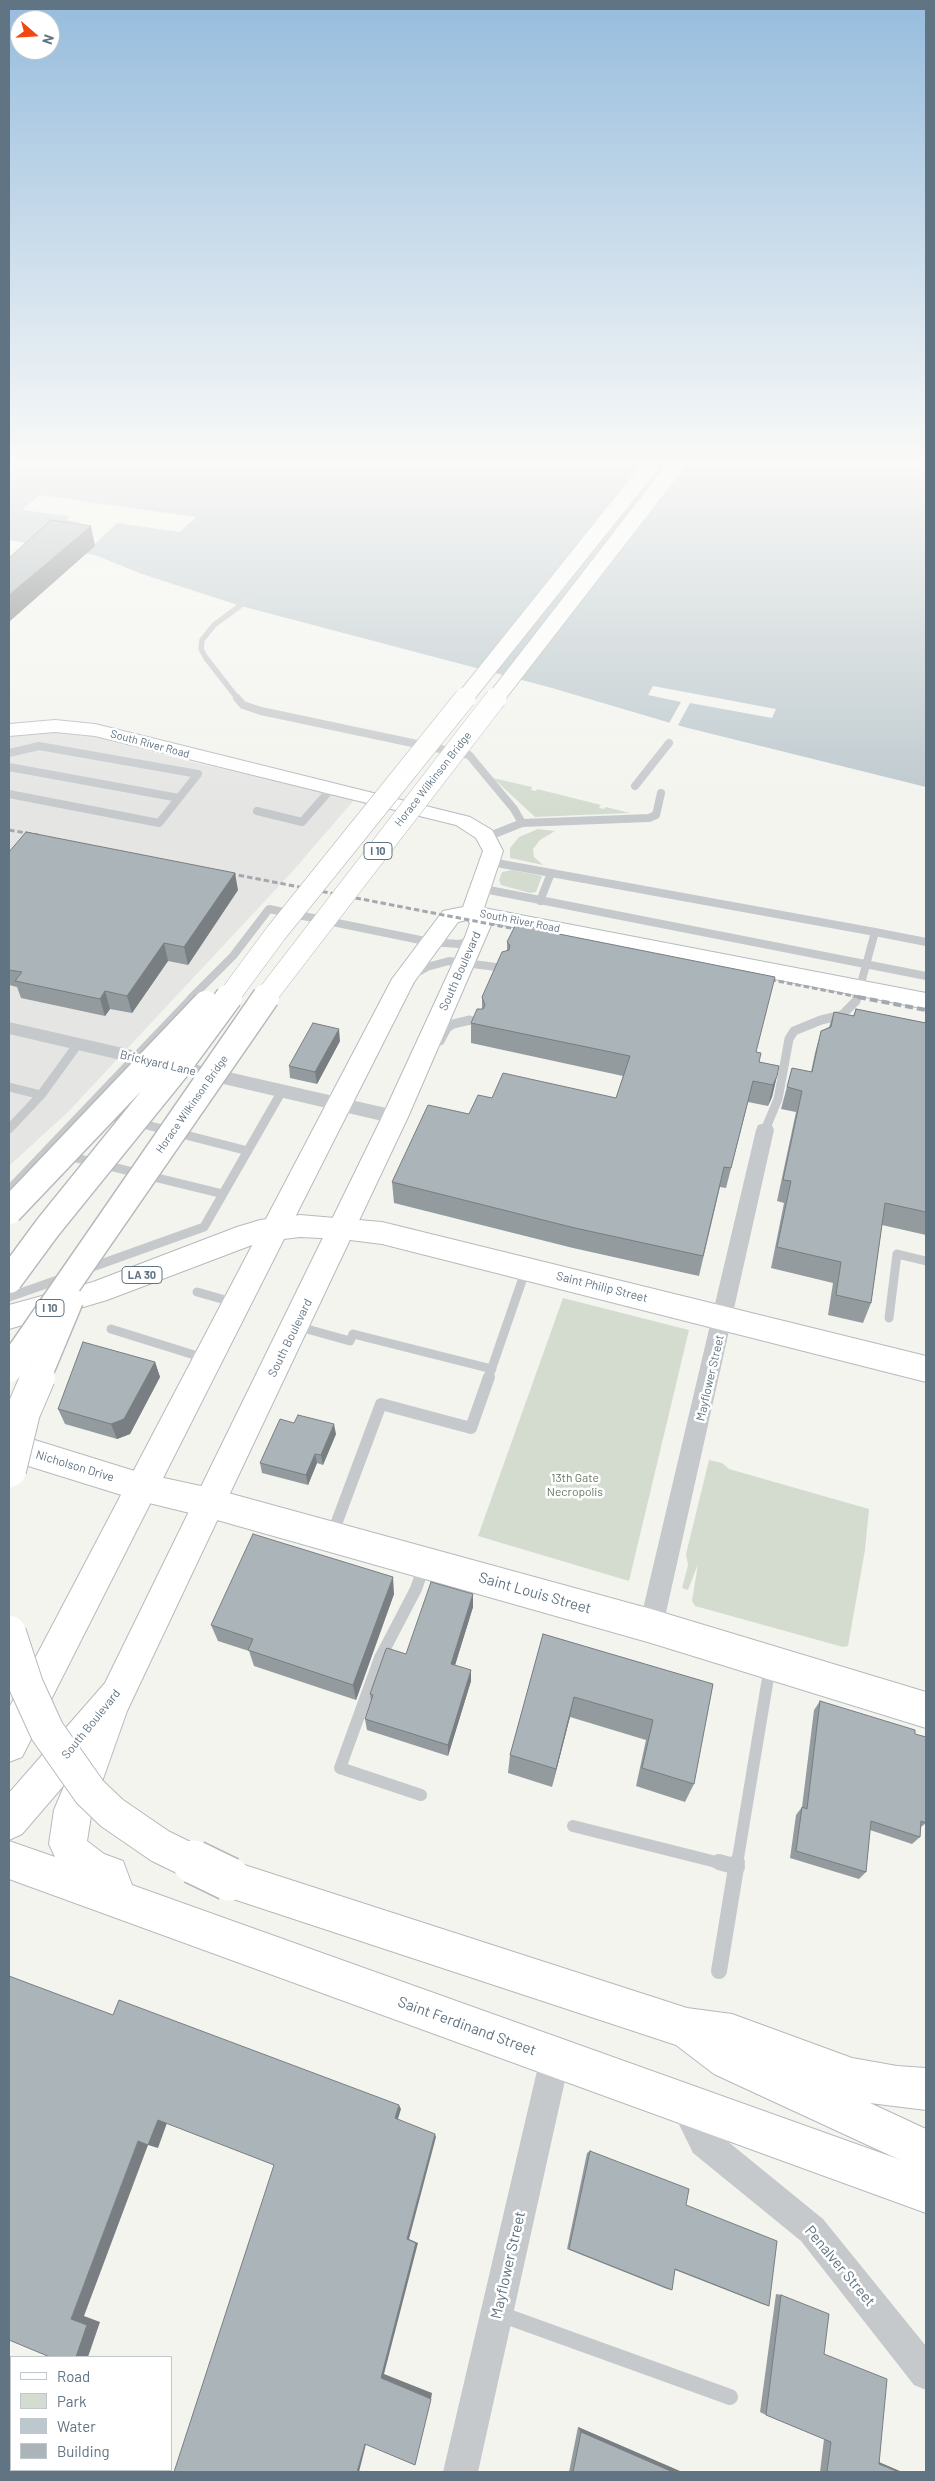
<!DOCTYPE html>
<html>
<head>
<meta charset="utf-8">
<style>
	body { margin:0 }
	#map { position:relative; width:935px; height:2481px; overflow:hidden; background:#f4f4ef; font-family:Barlow,sans-serif }
	canvas { display:block }
	.frame { position:absolute; inset:0; border:10px solid #607483; pointer-events:none }
	.legend { position:absolute; left:10px; top:2356px; width:162px; height:115px; box-sizing:border-box; background:#fff; border:1px solid #bfc7cd; margin:0; padding:6px 9px; list-style:none; font-size:15px; color:#607483 }
	.legend li { display:flex; align-items:center; gap:10px; height:25px }
	.legend b { width:25px; border:1px solid #bfc7cd }
	.north { position:absolute; left:10px; top:10px; width:50px; height:50px; box-sizing:border-box; background:#fff; border:1px solid #bfc7cd; border-radius:50%; rotate:109deg; font-size:14px; font-weight:700; line-height:20px; text-align:center; color:#607483 }
	.north::after { content:''; display:block; margin:auto; width:18px; height:22px; background:#f34611; clip-path:polygon(50% 0,100% 100%,50% 72%,0 100%) }
</style>
</head>
<body>
<div id="map">
<canvas width="935" height="2481"></canvas>
<div class="frame"></div>
<ul class="legend">
<li><b style="height:6px;background:#fff"></b>Road</li>
<li><b style="height:14px;background:#d4dcd0"></b>Park</li>
<li><b style="height:14px;background:#bcc8cd"></b>Water</li>
<li><b style="height:14px;background:#abb4b8"></b>Building</li>
</ul>
<div class="north">N</div>
</div>
<script>
const c = document.querySelector('canvas').getContext('2d');
c.lineJoin = 'round';
function fill(path, color) {
  c.fillStyle = color;
  c.fill(path, 'evenodd');
}
function shape(rows) {
  const path = new Path2D();
  for (const r of rows) {
    path.moveTo(r[0], r[1]);
    for (let i = 2; i < r.length; i += 2) path.lineTo(r[i], r[i + 1]);
  }
  return path;
}
function stroke(path, color, width, dash) {
  c.strokeStyle = color;
  c.lineWidth = width;
  c.lineCap = dash ? 'butt' : 'round';
  c.setLineDash(dash || []);
  c.stroke(path);
}
function drawText(font, color, halo, rows, align = 'center') {
  c.font = font + ' Barlow,sans-serif';
  c.lineWidth = 5;
  c.setLineDash([]);
  c.textBaseline = 'middle';
  c.strokeStyle = halo;
  c.fillStyle = color;
  for (const [text, x, y, turn = 0] of rows) {
    c.save();
    c.translate(x, y);
    c.rotate((+turn || 0) * Math.PI / 180);
    c.textAlign = isNaN(turn) ? turn : align;
    if (halo) c.strokeText(text, 0, 0);
    c.fillText(text, 0, 0);
    c.restore();
  }
}
fill(shape([
	[55,731,86,734,183,760,355,799,292,872,68,1112,9,1166,9,734]
]), '#e5e6e3');
fill(shape([
	[493,778,532,787,531,790,536,791,537,789,601,805,599,808,604,809,606,807,630,813,535,817],
	[538,829,555,831,540,840,533,849,534,857,543,865,510,858,510,848,519,837],
	[512,870,542,876,536,892,530,893,501,885,499,880,502,872],
	[563,1298,689,1330,629,1581,478,1536],
	[709,1460,722,1463,729,1469,869,1509,865,1550,848,1646,843,1647,695,1606,692,1601,698,1564,688,1590,682,1588,688,1565,686,1554]
]), '#d4dcd0');
fill(shape([
	[9,464,926,464,926,787,684,727,552,688,241,606,142,574,95,555,9,540]
]), '#bcc8cd');
fill(shape([
	[40,495,196,517,180,532,117,523,93,546,76,526,80,522,67,520,70,516,22,510],
	[653,686,776,709,772,718,690,703,677,727,668,725,681,702,648,695]
]), '#f4f4ef');
const secondary = shape([
	[55,720,95,724,470,817,492,830,503,851,484,908,926,993,926,1009,492,923,408,1117,127,1711,92,1810,87,1841,104,1854,123,1861,132,1885,926,2169,926,2213,9,1879,9,1841,55,1857,49,1844,54,1810,65,1784,22,1834,9,1840,9,1793,105,1683,382,1117,465,937,470,923,467,920,458,922,414,982,22,1757,9,1762,9,1708,392,979,443,911,463,907,483,851,476,838,456,825,95,736,55,732,9,736,9,724,55,720]
]);
const primary = shape([
	[300,1215,382,1222,926,1356,926,1382,382,1244,342,1239,300,1237,260,1242,107,1300,9,1329,9,1305,93,1282,237,1227,260,1220,300,1215],
	[9,1432,141,1473,210,1488,651,1609,926,1692,926,1728,651,1643,210,1518,141,1501,9,1460,9,1432]
]);
const highway = shape([
	[229,1860,687,2008,732,2014,852,2058,897,2066,926,2068,926,2110,870,2103,926,2129,926,2172,714,2074,676,2045,215,1893,210,1879,215,1865,229,1860]
]);
stroke(secondary, '#b5bbbf', 2);
stroke(primary, '#b6babe', 2);
stroke(highway, '#b5b9bc', 2);
stroke(shape([
	[238,699,206,658,201,649,202,640,214,625,252,597]
]), '#c6c9cc', 5.5);
stroke(shape([
	[237,698,243,705,261,711,469,755,514,809,522,823],
	[9,753,39,746,198,774,159,823,9,794],
	[9,767,179,798],
	[635,786,669,743],
	[257,811,302,822,331,789],
	[487,837,522,823,649,818,656,815,661,793],
	[491,862,875,932],
	[479,888,926,976],
	[540,901,551,873],
	[413,975,427,967,449,961,504,968],
	[191,998,233,956,269,909,430,942,459,944,475,940],
	[857,998,875,932,926,942]
]), '#c6c9cc', 8);
stroke(shape([
	[440,1041,447,1028,453,1024,470,1020,479,1024],
	[9,1087,41,1095,78,1044],
	[104,1114,248,1151],
	[9,1129,41,1095],
	[765,1130,778,1099,789,1039,794,1031,821,1020,842,1015,856,1001,857,997],
	[64,1155,223,1194],
	[9,1190,193,997],
	[84,1270,204,1227,282,1091],
	[197,1292,236,1303],
	[9,1297,66,1277],
	[889,1318,897,1254,926,1261],
	[296,1326,350,1341,353,1334,492,1369],
	[111,1329,207,1359],
	[488,1379,526,1269]
]), '#c6c9cc', 9);
stroke(shape([
	[332,1535,381,1404,471,1428,489,1377],
	[421,1795,340,1768,380,1658,416,1589,424,1566],
	[573,1826,724,1864],
	[737,1864,770,1666]
]), '#c6c9cc', 12);
stroke(shape([
	[719,1862,737,1867],
	[719,1971,737,1862],
	[500,2314,730,2397],
	[156,2470,156,2472]
]), '#c6c9cc', 16);
fill(shape([
	[9,1022,395,1110,402,1112,404,1117,402,1122,395,1124,9,1034,9,1022],
	[765,1123,772,1125,774,1130,663,1626,660,1635,651,1638,642,1635,639,1626,756,1130,758,1125,765,1123],
	[555,2043,566,2047,570,2058,478,2472,443,2472,540,2058,544,2047,555,2043],
	[685,2091,696,2095,715,2131,823,2219,926,2346,926,2390,914,2385,801,2241,693,2153,670,2106,674,2095,685,2091]
]), '#c6c9cc');
fill(secondary, '#fff');
fill(primary, '#fff');
fill(highway, '#fff');
stroke(shape([
	[9,830,38,835],
	[222,872,526,931],
	[762,978,864,998]
]), '#a3a9af', 3, [5.5, 3]);
stroke(shape([
	[858,997,926,1010]
]), '#a3a9af', 4, [8, 4]);
const highwayBridgeFar4 = shape([
	[464,699,652,464],
	[495,699,677,464]
]);
const highwayBridgeFar3 = shape([
	[228,998,276,933,465,698],
	[265,998,496,698]
]);
const highwayBridgeFar2 = shape([
	[9,1211,206,1004],
	[9,1280,48,1227,179,1065,229,997],
	[9,1369,266,997],
	[37,1379,70,1300]
]);
const highwayBridgeFar1 = shape([
	[9,1470,23,1412,38,1377],
	[9,1633,26,1685,47,1731,90,1792,112,1813,160,1846,197,1864]
]);
const highwayBridge = shape([
	[194,1862,229,1879]
]);
stroke(highwayBridgeFar4, '#b5b9bc', 18, []);
stroke(highwayBridgeFar3, '#b5b9bc', 22, []);
stroke(highwayBridgeFar2, '#b5b9bc', 29, []);
stroke(highwayBridgeFar1, '#b5b9bc', 36, []);
stroke(highwayBridge, '#b5b9bc', 46, []);
stroke(highwayBridgeFar4, '#fff', 16);
stroke(highwayBridgeFar3, '#fff', 21);
stroke(highwayBridgeFar2, '#fff', 26);
stroke(highwayBridgeFar1, '#fff', 34);
stroke(highwayBridge, '#fff', 43);
fill(shape([
	[9,852,238,890,188,965,168,961,132,1013,110,1009,105,1016,21,998,17,987,9,985],
	[535,930,756,1052,759,1062,779,1066,772,1097,768,1106,748,1102,726,1188,720,1187,699,1276,573,1248,394,1203,392,1182,469,1114,492,1098,616,1098,623,1076,471,1043,471,1023,482,1009,482,997,507,951,507,942],
	[856,1009,926,1023,926,1235,882,1225,871,1303,863,1323,828,1315,833,1283,771,1268,784,1203,777,1201,796,1112,781,1109,792,1068,811,1072,815,1053,821,1031,829,1027,834,1012,853,1016],
	[340,1041,317,1084,290,1078,289,1066],
	[155,1362,160,1377,130,1434,117,1439,65,1424,58,1409],
	[336,1434,323,1465,317,1463,308,1485,262,1473,260,1463],
	[394,1594,356,1700,254,1666,249,1651,218,1641,211,1625],
	[473,1594,473,1607,455,1665,471,1681,448,1756,367,1730,365,1719,371,1701,370,1694,406,1654],
	[543,1634,713,1684,694,1784,685,1802,636,1786,646,1740,570,1717,552,1787,508,1773,510,1755],
	[820,1701,915,1734,926,1823,921,1827,920,1837,912,1844,870,1830,866,1872,859,1879,790,1858,796,1815,802,1807,814,1710],
	[590,2151,686,2205,769,2306,762,2304,675,2270,672,2290,667,2289,567,2249,587,2153],
	[776,2294,781,2295,824,2354,880,2463,902,2472,820,2472,824,2439,766,2415,760,2412],
	[578,2427,682,2472,569,2472]
]), '#939b9e');
fill(shape([
	[91,526,95,546,9,622,9,595],
	[235,873,238,890,188,965,184,947],
	[164,943,168,961,132,1013,127,996],
	[105,991,110,1009,105,1016,100,999],
	[339,1029,340,1041,317,1084,315,1072],
	[777,1076,772,1097,768,1106,773,1085],
	[155,1362,160,1377,130,1434,117,1439,111,1424],
	[334,1424,336,1434,323,1465,321,1455],
	[315,1454,317,1463,308,1485,306,1475],
	[393,1577,394,1594,356,1700,353,1685],
	[473,1594,473,1607,452,1675,451,1664],
	[471,1670,471,1681,448,1756,448,1745],
	[574,1697,570,1717,552,1787,556,1769],
	[399,2105,401,2109,397,2122,395,2118],
	[158,2120,167,2123,158,2148,148,2145,84,2316,100,2322,88,2357,76,2357,71,2319,138,2141],
	[435,2134,436,2137,409,2239,418,2243,384,2374,432,2393,431,2399,381,2378,407,2239],
	[578,2427,682,2472,673,2472,581,2432],
	[368,2436,359,2472,357,2472,365,2444],
	[872,2459,902,2472,899,2472,879,2464]
]), '#787e81');
const building = shape([
	[51,520,91,526,9,595,9,558,51,520],
	[26,832,235,873,184,947,164,943,127,996,105,991,100,999,15,981,22,972,9,970,9,852,26,832],
	[516,924,535,928,534,929,775,977,756,1052,761,1053,759,1062,779,1066,777,1076,773,1085,753,1081,731,1168,724,1167,703,1256,575,1228,392,1182,428,1105,469,1114,478,1095,492,1098,503,1073,616,1098,630,1056,471,1023,477,1009,483,1009,485,1005,482,997,502,952,509,950,510,945,507,942,516,924],
	[856,1009,926,1023,926,1212,885,1203,871,1303,836,1295,841,1262,777,1247,791,1181,783,1180,802,1091,787,1087,792,1068,812,1072,821,1031,831,1027,834,1012,854,1016,856,1009],
	[313,1023,339,1029,315,1072,289,1066,313,1023],
	[83,1342,155,1362,124,1419,111,1424,58,1409,83,1342],
	[298,1415,334,1424,321,1455,315,1454,306,1475,260,1463,280,1419,294,1423,298,1415],
	[253,1534,393,1577,353,1685,248,1650,253,1639,211,1625,253,1534],
	[431,1582,473,1594,451,1664,471,1670,448,1745,365,1719,373,1695,370,1694,386,1649,387,1648,406,1654,431,1582],
	[543,1634,713,1684,694,1784,642,1768,653,1720,574,1697,556,1769,510,1755,543,1634],
	[820,1701,915,1730,915,1734,926,1737,926,1823,921,1821,920,1837,871,1821,866,1872,796,1851,802,1807,807,1809,820,1701],
	[9,1976,113,2015,119,2000,399,2105,395,2118,435,2134,407,2239,416,2243,381,2378,431,2399,415,2465,365,2444,357,2472,174,2472,274,2165,158,2120,148,2145,138,2141,71,2319,87,2325,76,2357,50,2357,9,2340,9,1976],
	[590,2151,689,2189,686,2205,777,2241,769,2306,675,2269,672,2290,569,2249,590,2151],
	[781,2295,829,2314,824,2354,887,2379,879,2464,899,2472,827,2472,831,2442,766,2415,781,2295],
	[581,2432,673,2472,573,2472,581,2432]
]);
fill(building, '#abb4b8');
stroke(building, '#787e81', 1);
const sky = c.createLinearGradient(0, 0, 0, 811);
sky.addColorStop(0, '#96bcdd');
sky.addColorStop(0.57, '#fafaf8');
sky.addColorStop(1, '#fafaf800');
c.fillStyle = sky;
c.fillRect(0, 0, 935, 811);
drawText('11px', '#607483', '#fff', [
	["South River Road",150,744,15],
	["Horace Wilkinson Bridge",433,779,-52],
	["South River Road",520,921,11],
	["Horace Wilkinson Bridge",192,1104,-55]
]);
for (const [x, y, w] of [
	[378,851,28],
	[142,1275,40],
	[50,1308,28]
]) {
  const box = new Path2D();
  box.roundRect(x - w / 2, y - 8.5, w, 17, 4);
  c.fillStyle = '#fff';
  c.fill(box);
  stroke(box, '#607483', 1);
}
drawText('bold 11px', '#607483', null, [
	["I 10",378,851],
	["LA 30",142,1275],
	["I 10",50,1308]
]);
drawText('12px', '#607483', '#fff', [
	["South Boulevard",460,971,-66],
	["Brickyard Lane",158,1063,13],
	["Saint Philip Street",602,1287,14],
	["South Boulevard",290,1338,-64],
	["Mayflower Street",710,1378,-77],
	["Nicholson Drive",75,1466,17],
	["South Boulevard",91,1724,-51]
]);
drawText('12px', '#657a60', '#fff', [
	["13th Gate",575,1478],
	["Necropolis",575,1492]
]);
drawText('15px', '#607483', '#fff', [
	["Saint Louis Street",535,1593,16],
	["Saint Ferdinand Street",467,2026,20],
	["Mayflower Street",508,2265,-77],
	["Penalver Street",840,2266,50]
]);
</script>
</body>
</html>
